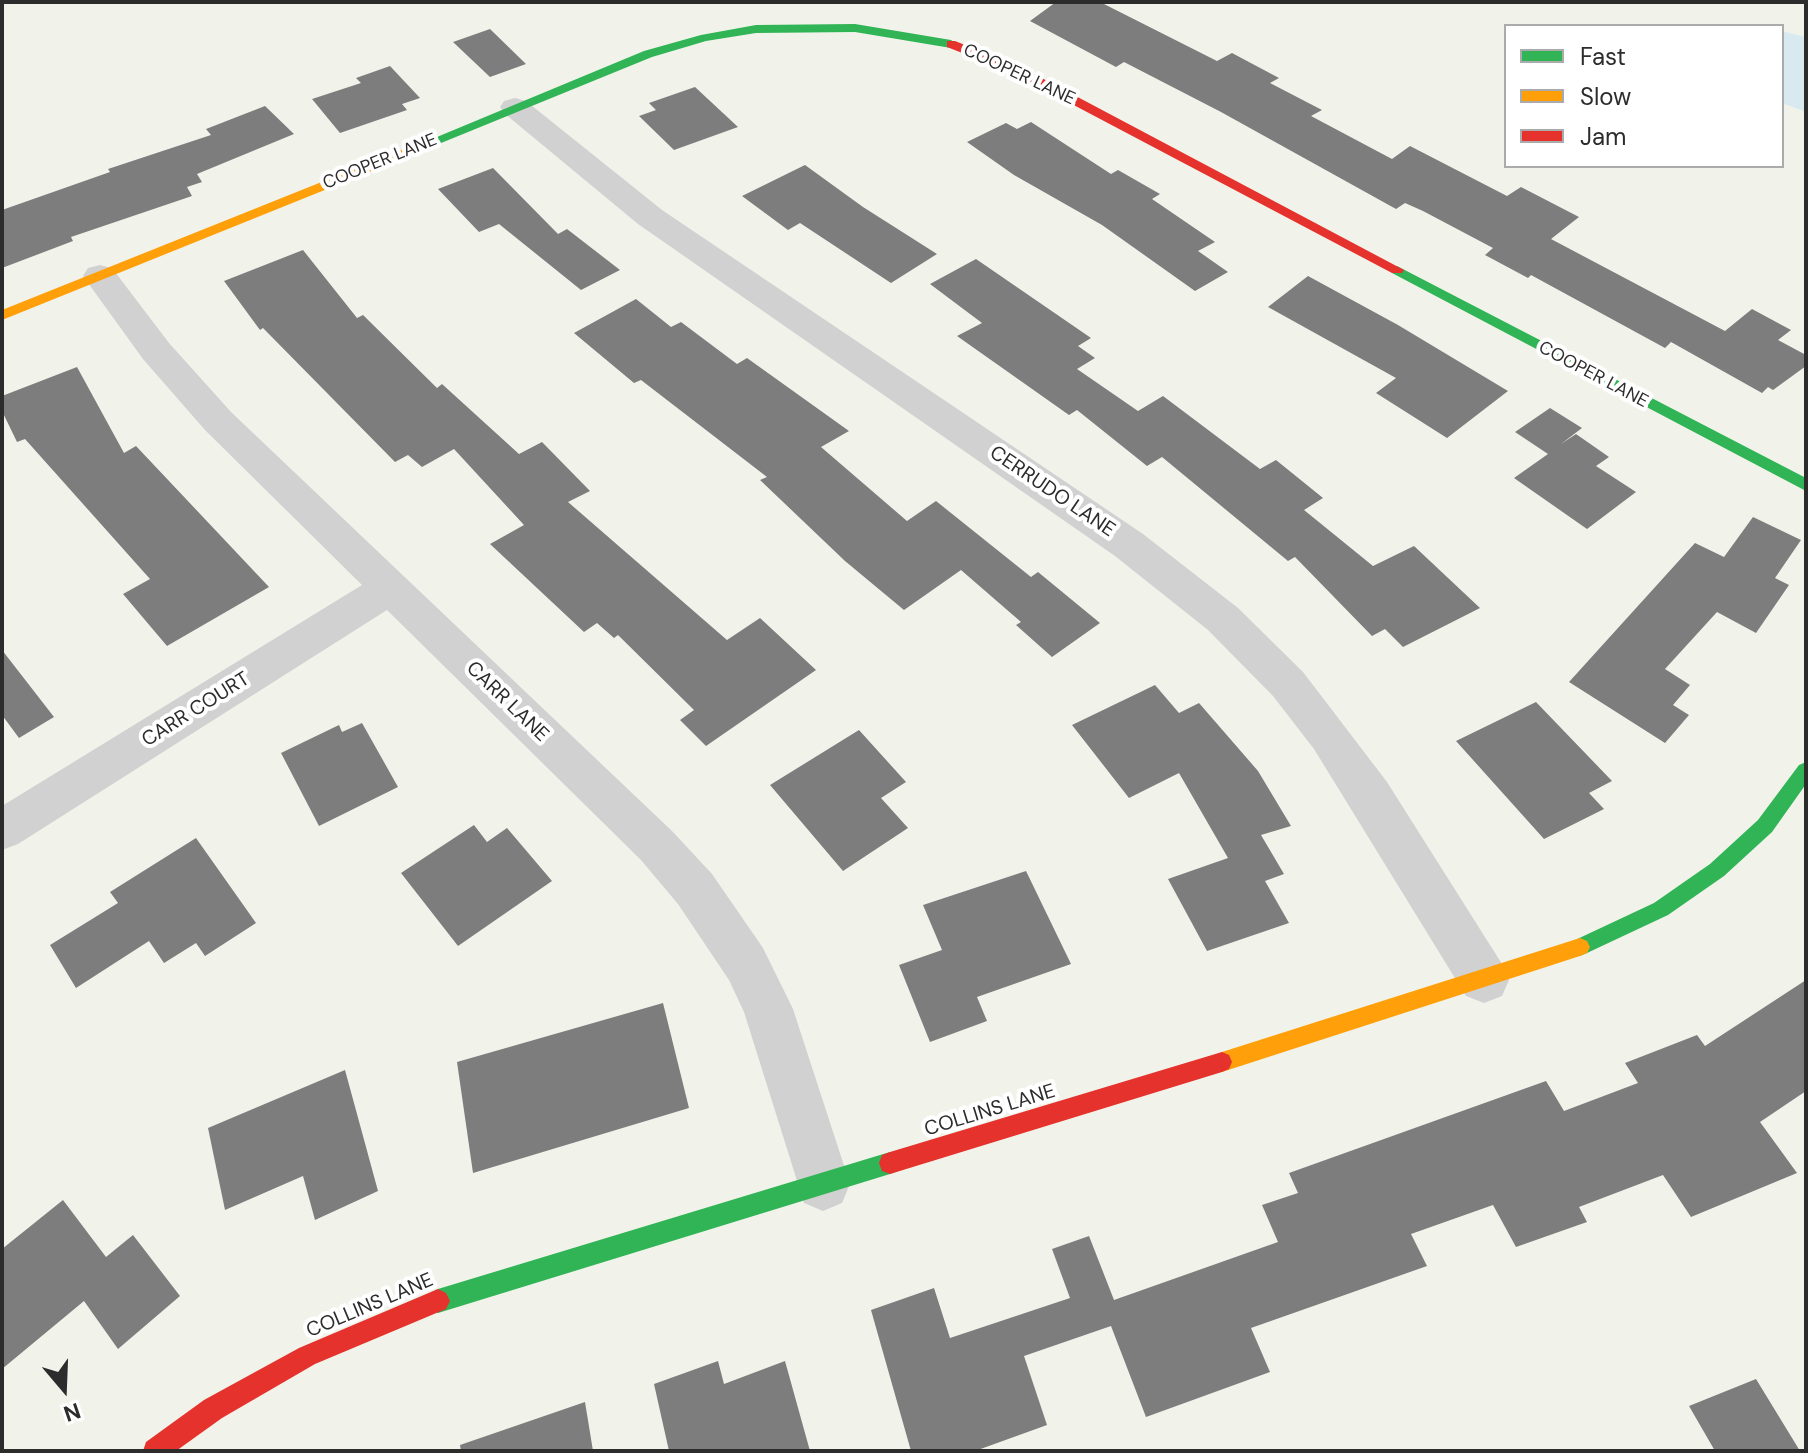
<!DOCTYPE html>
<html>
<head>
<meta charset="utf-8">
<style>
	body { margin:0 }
	#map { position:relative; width:1808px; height:1453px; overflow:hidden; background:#fff; font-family:"DM Sans",sans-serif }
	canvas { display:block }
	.frame { position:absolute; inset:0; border:4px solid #2c2c2c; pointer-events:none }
	.legend { position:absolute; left:1504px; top:24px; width:280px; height:144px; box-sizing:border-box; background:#fff; border:2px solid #ababab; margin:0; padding:10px 14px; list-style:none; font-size:24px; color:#2c2c2c }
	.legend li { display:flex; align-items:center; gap:16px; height:40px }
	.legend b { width:40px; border:2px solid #ababab }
	.north { position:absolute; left:24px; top:1349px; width:80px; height:80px; -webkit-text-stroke:6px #fff; paint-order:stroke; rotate:161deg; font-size:22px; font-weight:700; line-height:32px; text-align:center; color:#2c2c2c }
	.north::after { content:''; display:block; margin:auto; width:28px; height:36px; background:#2c2c2c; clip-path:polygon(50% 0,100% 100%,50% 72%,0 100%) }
</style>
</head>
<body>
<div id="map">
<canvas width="1808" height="1453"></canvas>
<div class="frame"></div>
<ul class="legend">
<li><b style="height:10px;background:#30b455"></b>Fast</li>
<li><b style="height:10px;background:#ff9f0a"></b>Slow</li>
<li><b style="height:10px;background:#e5322d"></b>Jam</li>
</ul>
<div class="north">N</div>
</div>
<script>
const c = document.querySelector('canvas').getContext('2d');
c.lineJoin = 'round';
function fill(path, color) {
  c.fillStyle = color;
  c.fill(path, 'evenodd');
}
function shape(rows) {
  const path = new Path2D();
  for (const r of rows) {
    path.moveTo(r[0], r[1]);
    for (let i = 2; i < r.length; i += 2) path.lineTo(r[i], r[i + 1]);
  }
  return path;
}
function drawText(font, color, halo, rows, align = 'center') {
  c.font = font + ' "DM Sans",sans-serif';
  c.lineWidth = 8;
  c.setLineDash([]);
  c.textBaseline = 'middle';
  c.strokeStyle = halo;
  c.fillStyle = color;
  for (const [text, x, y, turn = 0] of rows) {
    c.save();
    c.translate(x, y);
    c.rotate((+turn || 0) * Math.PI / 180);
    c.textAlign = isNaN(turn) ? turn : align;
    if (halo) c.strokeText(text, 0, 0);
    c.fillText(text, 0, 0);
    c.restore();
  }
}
fill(shape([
	[2,2,1806,2,1806,1451,2,1451],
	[1506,26,1782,26,1782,166,1506,166]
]), '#f1f3eb');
fill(shape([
	[1782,31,1806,37,1806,112,1782,103]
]), '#d8eaf0');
fill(shape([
	[1056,2,1100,2,1217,61,1232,53,1279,78,1270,83,1322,110,1311,116,1392,159,1410,146,1507,196,1521,187,1579,217,1551,239,1725,331,1752,309,1791,330,1778,340,1806,355,1806,366,1773,390,1768,387,1762,393,1671,342,1665,348,1531,275,1528,278,1485,255,1493,248,1423,211,1405,203,1396,209,1221,112,1124,62,1116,67,1030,21],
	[490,29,526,64,490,77,453,42],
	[390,66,420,98,402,104,407,110,340,133,312,99,361,83,356,78],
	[695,87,738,127,674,150,639,116,656,110,649,103],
	[265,106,294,134,197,174,202,182,187,187,192,196,71,237,73,241,2,268,2,210,110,172,108,169,211,135,206,129],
	[1031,122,1111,174,1118,170,1160,194,1152,199,1215,242,1198,251,1228,272,1195,291,1102,225,1014,175,967,142,1006,123,1017,129],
	[805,165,863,207,937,254,891,283,800,223,788,230,742,196],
	[493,168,558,234,567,229,620,270,581,290,499,224,479,232,438,189],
	[303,250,357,318,363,315,437,388,442,384,519,454,542,442,590,491,568,502,727,640,760,618,816,670,706,746,680,720,694,710,618,635,614,638,597,623,584,632,490,544,524,525,454,449,422,467,408,455,395,462,263,328,260,330,224,281],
	[976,259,1091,338,1078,346,1095,358,1077,369,1138,411,1163,396,1260,469,1276,460,1323,498,1304,510,1373,566,1414,546,1480,608,1403,647,1385,629,1372,636,1295,557,1288,561,1162,457,1147,466,1077,410,1069,415,957,336,982,323,930,284],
	[1308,276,1398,325,1508,391,1447,438,1376,393,1396,378,1268,307],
	[636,299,671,327,681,322,737,364,747,358,849,431,821,447,907,521,936,501,1031,577,1038,572,1100,623,1052,657,1016,625,1021,622,961,570,904,610,845,561,760,480,767,477,641,380,634,383,574,333],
	[77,367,124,453,136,446,269,587,167,646,123,594,150,579,25,439,17,442,2,411,2,396],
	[1550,408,1582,428,1561,444,1576,434,1609,457,1596,466,1636,492,1587,529,1514,478,1548,454,1515,432],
	[1753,517,1801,540,1775,578,1789,585,1756,633,1717,612,1665,669,1690,685,1673,705,1689,715,1665,743,1569,682,1695,543,1724,557],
	[2,650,54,717,19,738,2,715],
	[1155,685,1179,713,1199,703,1258,771,1291,826,1261,835,1284,874,1265,881,1289,923,1207,951,1168,879,1228,858,1179,773,1129,798,1072,725],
	[1536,702,1612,781,1589,793,1604,809,1544,839,1456,741],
	[362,723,398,787,319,826,281,753,339,725,342,732],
	[859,730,906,782,881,798,908,828,843,871,770,785],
	[474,825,487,842,507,828,552,881,458,946,401,873],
	[196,838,256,923,205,956,196,943,164,963,149,941,76,988,50,945,118,903,110,892],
	[1026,871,1071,964,977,997,987,1021,930,1042,899,965,942,950,923,905],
	[1806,980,1806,1091,1760,1122,1797,1173,1691,1217,1663,1175,1579,1207,1587,1222,1516,1247,1493,1205,1411,1234,1427,1266,1251,1328,1270,1372,1146,1417,1111,1326,1024,1356,1047,1425,975,1451,911,1451,871,1310,934,1288,950,1338,1070,1298,1052,1249,1089,1236,1114,1300,1278,1242,1262,1205,1298,1193,1289,1173,1546,1081,1564,1111,1638,1083,1625,1063,1697,1035,1705,1046],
	[663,1003,689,1108,473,1173,457,1062],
	[345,1070,378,1191,315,1220,303,1176,225,1210,208,1128],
	[63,1200,106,1257,133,1235,180,1296,118,1349,84,1301,2,1369,2,1249],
	[718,1361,724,1384,785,1361,810,1451,669,1451,654,1384],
	[1756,1379,1800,1451,1715,1451,1689,1406],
	[585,1402,593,1451,461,1451,460,1445]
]), '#7d7d7d');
fill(shape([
	[515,98,526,101,662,210,1143,534,1238,608,1303,672,1387,782,1502,964,1509,980,1502,996,1484,1003,1466,996,1314,749,1273,696,1208,630,1115,556,638,224,504,113,500,107,504,101,515,98],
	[100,265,112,268,169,343,231,412,673,832,712,874,763,948,793,1009,850,1184,842,1203,823,1211,804,1203,744,1012,729,980,678,904,641,860,387,610,18,844,2,850,2,806,362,585,205,430,143,359,83,276,88,268,100,265]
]), '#d1d1d1');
fill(shape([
	[855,24,951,40,957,44,951,48,855,32,756,33,706,41,652,57,419,152,408,149,644,51,701,35,756,25,855,24],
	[1397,266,1806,478,1806,491,1392,273,1392,267,1397,266],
	[1806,762,1806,784,1772,832,1724,876,1668,915,1587,953,1580,956,1573,953,1570,947,1573,941,1654,903,1710,864,1758,820,1799,765,1806,762],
	[890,1152,898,1155,901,1163,898,1171,890,1174,438,1313,430,1309,426,1301,430,1293,438,1289,890,1152]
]), '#30b455');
fill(shape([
	[414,145,419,146,419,152,2,320,2,310,414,145],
	[1580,938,1587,941,1590,947,1587,953,1580,956,1222,1072,1215,1069,1212,1062,1215,1055,1222,1052,1580,938]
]), '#ff9f0a');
fill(shape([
	[947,41,955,41,1021,67,1404,270,1402,273,1392,273,1013,73,947,47,947,41],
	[1222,1052,1229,1055,1232,1062,1229,1069,1222,1072,890,1174,882,1171,879,1163,882,1155,890,1152,1222,1052],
	[438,1289,446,1293,450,1301,446,1309,315,1364,222,1418,176,1451,143,1451,146,1442,204,1400,299,1348,438,1289]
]), '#e5322d');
drawText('18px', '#2c2c2c', '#fff', [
	["COOPER LANE",1019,75,25],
	["COOPER LANE",380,162,-22],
	["COOPER LANE",1593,375,28]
]);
drawText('20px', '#2c2c2c', '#fff', [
	["CERRUDO LANE",1052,492,34],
	["CARR LANE",507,702,44],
	["CARR COURT",196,710,-32],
	["COLLINS LANE",990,1111,-17],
	["COLLINS LANE",370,1306,-23]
]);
</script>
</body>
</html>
